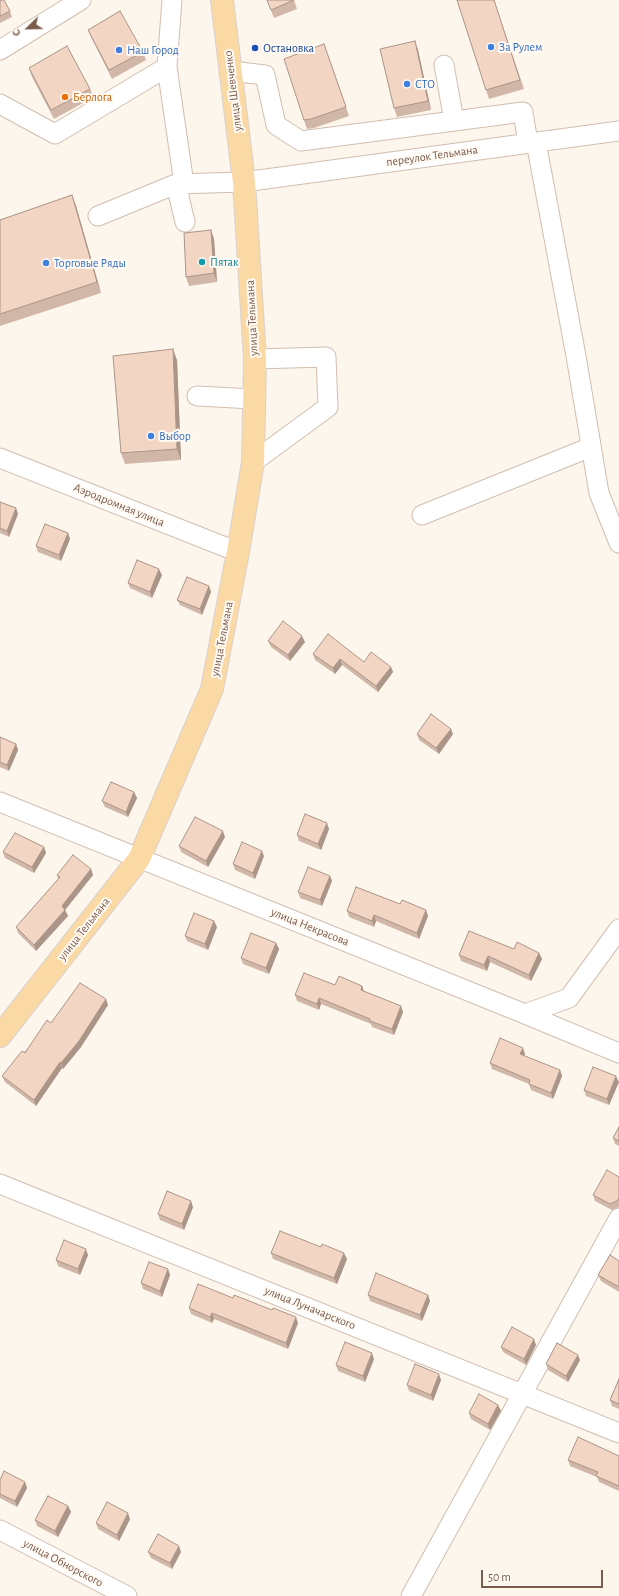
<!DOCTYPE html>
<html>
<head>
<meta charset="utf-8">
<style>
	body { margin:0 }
	#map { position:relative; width:619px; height:1596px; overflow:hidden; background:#fdf6ec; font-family:"Alegreya Sans",sans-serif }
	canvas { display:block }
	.north { position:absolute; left:8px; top:8px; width:40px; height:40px; -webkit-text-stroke:3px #fffaf3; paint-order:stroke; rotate:247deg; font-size:11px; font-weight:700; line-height:16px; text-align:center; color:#7a5c4d }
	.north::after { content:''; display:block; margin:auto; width:14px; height:18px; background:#7a5c4d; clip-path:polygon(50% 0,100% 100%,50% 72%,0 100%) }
	.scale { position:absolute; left:481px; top:1570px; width:122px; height:18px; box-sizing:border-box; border:2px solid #7a5c4d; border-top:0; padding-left:5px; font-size:12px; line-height:14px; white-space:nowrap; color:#7a5c4d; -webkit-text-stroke:3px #fffaf3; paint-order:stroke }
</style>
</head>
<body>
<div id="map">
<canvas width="619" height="1596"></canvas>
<div class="north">С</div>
<div class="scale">50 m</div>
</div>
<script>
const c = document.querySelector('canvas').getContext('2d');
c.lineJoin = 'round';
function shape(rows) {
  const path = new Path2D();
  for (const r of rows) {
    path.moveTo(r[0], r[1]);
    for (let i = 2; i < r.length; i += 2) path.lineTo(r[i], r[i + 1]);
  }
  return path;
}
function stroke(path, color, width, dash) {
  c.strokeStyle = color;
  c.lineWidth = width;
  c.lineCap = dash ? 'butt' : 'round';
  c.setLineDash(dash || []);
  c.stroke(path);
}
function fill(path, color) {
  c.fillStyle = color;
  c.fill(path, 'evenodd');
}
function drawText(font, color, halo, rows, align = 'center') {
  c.font = font + ' "Alegreya Sans",sans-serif';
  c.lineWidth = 4;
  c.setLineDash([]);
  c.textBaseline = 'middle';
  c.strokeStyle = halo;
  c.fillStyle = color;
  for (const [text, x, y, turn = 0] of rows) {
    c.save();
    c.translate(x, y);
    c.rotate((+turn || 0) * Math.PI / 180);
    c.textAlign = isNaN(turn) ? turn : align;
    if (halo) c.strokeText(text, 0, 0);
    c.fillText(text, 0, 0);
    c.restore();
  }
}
const minor = shape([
	[172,0,167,67,184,184],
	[0,50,81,0],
	[444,65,454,121],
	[231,71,265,75,276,125,301,141,523,112,528,143],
	[0,104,55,134,167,67],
	[536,142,576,356,599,493,619,543],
	[176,184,185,222],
	[98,216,176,184,244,182,619,131],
	[197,396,253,399],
	[0,458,238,552],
	[253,462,328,407,326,357,255,359],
	[422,515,591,447],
	[0,802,525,1014,619,1053],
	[525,1014,569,998,619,929],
	[0,1184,619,1433],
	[0,1530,127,1596],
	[411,1596,619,1218]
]);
const major = shape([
	[0,1036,139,859,212,689,238,552,253,462,255,359,244,182,222,0]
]);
stroke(minor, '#d1beb0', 21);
stroke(major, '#dad1cd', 24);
stroke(minor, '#fff', 19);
stroke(major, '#fbd9a5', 22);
fill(shape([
	[0,0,10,11,12,17,0,23],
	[267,0,294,0,297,9,274,18],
	[494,0,524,89,489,99,486,90],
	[88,30,143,52,146,60,112,79,92,39],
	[415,41,418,50,431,110,397,117,394,108],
	[324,44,349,116,314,128,307,129,304,120],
	[29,68,90,89,94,97,54,119,32,77],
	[72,195,76,206,101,293,0,326,0,220],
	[211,230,214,239,217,282,189,286,186,277],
	[177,360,181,460,125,464,121,453],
	[0,502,16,508,18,514,9,537,0,533],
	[68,533,70,539,61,561,38,552,36,546],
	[162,575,152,598,130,588,128,583],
	[209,586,211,592,202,615,180,605,177,600],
	[268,641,305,642,290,661,271,647],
	[313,654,364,662,391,667,393,672,378,692,342,665,335,674,315,660],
	[417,734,453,734,439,754,419,740],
	[0,737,16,744,18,750,9,771,0,767],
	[134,792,137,798,128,817,105,807,102,801],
	[329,829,321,850,299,841,297,835],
	[225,837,208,867,181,852,179,846],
	[44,847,46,853,34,873,5,858,3,852],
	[264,856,255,879,235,870,233,864],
	[91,869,93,875,65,910,68,916,36,951,18,933,16,927,58,879,57,875],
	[330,876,332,881,322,906,300,898,298,892],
	[400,904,426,910,428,916,419,939,376,921,374,927,349,917,347,911],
	[217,927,208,950,187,941,185,936],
	[276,943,279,949,269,974,243,964,241,958],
	[514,949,539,953,542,959,531,981,490,962,487,971,461,961,459,955],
	[335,985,362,986,364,991,401,1006,403,1012,394,1035,372,1027,371,1024,321,1004,319,1010,297,1001,295,995],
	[108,1005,81,1047,63,1069,62,1068,36,1106,5,1082,2,1076,51,1023],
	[525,1054,524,1056,560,1070,562,1076,553,1099,531,1090,529,1084,492,1069,490,1063],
	[619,1082,609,1105,586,1096,584,1090],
	[619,1127,619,1146,615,1144,613,1138],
	[619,1177,619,1207,612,1210,595,1201,593,1195],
	[193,1207,184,1230,160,1220,158,1214],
	[271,1253,347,1259,337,1284,273,1259],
	[88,1255,80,1275,58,1266,56,1260],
	[619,1261,619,1292,601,1281,598,1275],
	[168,1269,170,1275,162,1297,143,1289,141,1283],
	[368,1295,428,1295,430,1301,422,1321,370,1301],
	[233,1298,298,1323,288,1349,214,1319,212,1323,191,1314,189,1308],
	[536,1345,526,1365,503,1352,501,1347],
	[374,1359,365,1382,338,1371,336,1365],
	[580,1360,568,1382,548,1370,546,1364],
	[619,1379,619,1409,612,1406,610,1400],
	[441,1380,433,1401,409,1391,407,1385],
	[498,1405,501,1411,490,1430,471,1419,469,1413],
	[619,1456,619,1491,599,1482,597,1477,570,1466,568,1460],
	[0,1480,25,1482,27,1488,17,1507,0,1498],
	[68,1506,71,1512,58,1537,37,1526,35,1520],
	[130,1519,119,1541,98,1529,96,1523],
	[148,1552,181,1552,172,1569,151,1558]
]), '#d1b7a8');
fill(shape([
	[415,41,418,50,431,110,428,101],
	[72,195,76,206,101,293,97,282],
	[211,230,214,239,217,282,214,273],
	[173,349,177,360,181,460,177,449],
	[16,508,18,514,9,537,7,531],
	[68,533,70,539,61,561,59,555],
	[159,569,162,575,152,598,150,592],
	[209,586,211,592,202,615,200,609],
	[302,636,305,642,290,661,288,655],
	[340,659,342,665,335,674,333,668],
	[391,667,393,672,378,692,376,686],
	[451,729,453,734,439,754,436,748],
	[16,744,18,750,9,771,7,765],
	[134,792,137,798,128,817,126,812],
	[327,823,329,829,321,850,318,844],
	[223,831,225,837,208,867,206,861],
	[44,847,46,853,34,873,32,867],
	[262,851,264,856,255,879,253,873],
	[91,869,93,875,65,910,68,916,36,951,34,945,62,906],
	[330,876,332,881,322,906,320,900],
	[426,910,428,916,419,939,417,933],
	[374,915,376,921,374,927,372,921],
	[214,921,217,927,208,950,205,944],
	[276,943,279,949,269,974,266,968],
	[539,953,542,959,531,981,529,975],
	[488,956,490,962,487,971,484,965],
	[362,986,364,992,361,990],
	[319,998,321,1004,319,1010,317,1004],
	[106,999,108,1005,81,1047,63,1069,61,1063],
	[401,1006,403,1012,394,1035,392,1029],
	[523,1048,525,1054,522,1060,520,1054],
	[60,1062,62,1068,36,1106,34,1100],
	[560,1070,562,1076,553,1099,551,1093],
	[616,1076,619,1082,609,1105,607,1099],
	[191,1201,193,1207,184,1230,182,1224],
	[86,1249,88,1255,80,1275,78,1269],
	[344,1253,347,1259,337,1284,334,1278],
	[168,1269,170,1275,162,1297,160,1291],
	[428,1295,430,1301,422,1321,420,1315],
	[212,1313,214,1319,212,1323,210,1317],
	[296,1317,298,1323,288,1349,286,1343],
	[534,1339,536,1345,526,1365,524,1359],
	[372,1353,374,1359,365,1382,363,1376],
	[578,1355,580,1360,568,1382,566,1376],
	[439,1374,441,1380,433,1401,431,1395],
	[498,1405,501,1411,490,1430,488,1424],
	[25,1482,27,1488,17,1507,15,1501],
	[68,1506,71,1512,58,1537,55,1531],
	[128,1513,130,1519,119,1541,117,1535],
	[179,1546,181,1552,172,1569,170,1563]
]), '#aa9588');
const building = shape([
	[0,0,4,0,10,11,0,16,0,0],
	[267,0,294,0,271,10,267,0],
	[457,0,494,0,520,80,486,90,457,0],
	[120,11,143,52,109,70,88,30,120,11],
	[415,41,428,101,394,108,380,49,415,41],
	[324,44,346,107,311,119,304,120,284,59,324,44],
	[67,46,90,89,51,110,29,68,67,46],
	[72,195,97,282,0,314,0,220,72,195],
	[211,230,214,273,186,277,184,233,211,230],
	[173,349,177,449,121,453,113,356,173,349],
	[0,502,16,508,7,531,0,528,0,502],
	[45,524,68,533,59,555,36,546,45,524],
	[137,560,159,569,150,592,128,583,137,560],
	[187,577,209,586,200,609,177,600,187,577],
	[283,621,302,636,288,655,268,641,283,621],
	[328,634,364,662,371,652,391,667,376,686,340,659,333,668,313,654,328,634],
	[431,714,451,729,436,748,417,734,431,714],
	[0,737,16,744,7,765,0,762,0,737],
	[111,782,134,792,126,812,102,801,111,782],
	[305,814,327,823,318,844,297,835,305,814],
	[195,817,223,831,206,861,179,846,195,817],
	[15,833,44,847,32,867,3,852,15,833],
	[242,842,262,851,253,873,233,864,242,842],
	[73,855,91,869,62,906,65,910,34,945,16,927,60,877,57,875,73,855],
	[308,867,330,876,320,900,298,892,308,867],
	[356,887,400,904,402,900,426,910,417,933,374,915,372,921,347,911,356,887],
	[194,913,214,921,205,944,185,936,194,913],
	[469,931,514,949,517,942,539,953,529,975,488,956,484,965,459,955,469,931],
	[251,933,276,943,266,968,241,958,251,933],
	[304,973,335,985,339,976,362,986,361,990,401,1006,392,1029,370,1021,370,1019,319,998,317,1004,295,995,304,973],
	[80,983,106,999,79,1041,61,1063,60,1062,34,1100,2,1076,22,1051,25,1053,47,1020,51,1023,80,983],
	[500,1038,523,1048,520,1054,560,1070,551,1093,529,1084,530,1080,490,1063,500,1038],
	[593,1067,616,1076,607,1099,584,1090,593,1067],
	[619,1127,619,1141,613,1138,619,1127],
	[607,1170,619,1177,619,1198,617,1201,610,1204,593,1195,607,1170],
	[167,1191,191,1201,182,1224,158,1214,167,1191],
	[280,1231,321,1247,322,1244,344,1253,334,1278,271,1253,280,1231],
	[64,1240,86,1249,78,1269,56,1260,64,1240],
	[610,1255,619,1261,619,1287,598,1275,610,1255],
	[149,1262,168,1269,160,1291,141,1283,149,1262],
	[376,1273,428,1295,420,1315,368,1295,376,1273],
	[198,1284,233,1298,234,1295,272,1310,273,1308,296,1317,286,1343,212,1313,210,1317,189,1308,198,1284],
	[512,1327,534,1339,524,1359,501,1347,512,1327],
	[345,1342,372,1353,363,1376,336,1365,345,1342],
	[557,1343,578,1355,566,1376,546,1364,557,1343],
	[415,1364,439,1374,431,1395,407,1385,415,1364],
	[619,1379,619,1404,610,1400,619,1379],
	[479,1394,498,1405,488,1424,469,1413,479,1394],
	[578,1437,619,1456,619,1486,596,1476,598,1472,568,1460,578,1437],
	[4,1471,25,1482,15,1501,0,1494,0,1480,4,1471],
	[48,1496,68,1506,55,1531,35,1520,48,1496],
	[107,1502,128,1513,117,1535,96,1523,107,1502],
	[158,1534,179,1546,170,1563,148,1552,158,1534]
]);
fill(building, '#f3d5c3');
stroke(building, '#aa9588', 1);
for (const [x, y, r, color] of [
	[491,47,4,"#3f7fe0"],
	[255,48,4,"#1a4fb4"],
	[119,50,4,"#3f7fe0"],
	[407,84,4,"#3f7fe0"],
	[65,97,4,"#e8710a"],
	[202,262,4,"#0f9aa8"],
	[46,263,4,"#3f7fe0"],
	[151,436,4,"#3f7fe0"]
]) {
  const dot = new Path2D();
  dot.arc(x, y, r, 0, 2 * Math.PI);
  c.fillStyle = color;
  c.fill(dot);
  stroke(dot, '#fffaf3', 1.5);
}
drawText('12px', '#366cbe', '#fffaf3', [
	["За Рулем",499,47],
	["Наш Город",127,50],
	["СТО",415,84],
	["Торговые Ряды",54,263],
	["Выбор",159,436]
], 'left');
drawText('12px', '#164399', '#fffaf3', [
	["Остановка",263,48]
], 'left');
drawText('12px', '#7a5c4d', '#fffaf3', [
	["улица Шевченко",233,91,-97],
	["переулок Тельмана",432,156,-8],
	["улица Тельмана",252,318,-93],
	["Аэродромная улица",119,505,22],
	["улица Тельмана",222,639,-79],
	["улица Некрасова",310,927,22],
	["улица Тельмана",84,929,-52],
	["улица Луначарского",310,1308,22],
	["улица Обнорского",63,1563,28]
]);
drawText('12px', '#c56008', '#fffaf3', [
	["Берлога",73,97]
], 'left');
drawText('12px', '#0d838f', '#fffaf3', [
	["Пятак",210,262]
], 'left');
</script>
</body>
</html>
